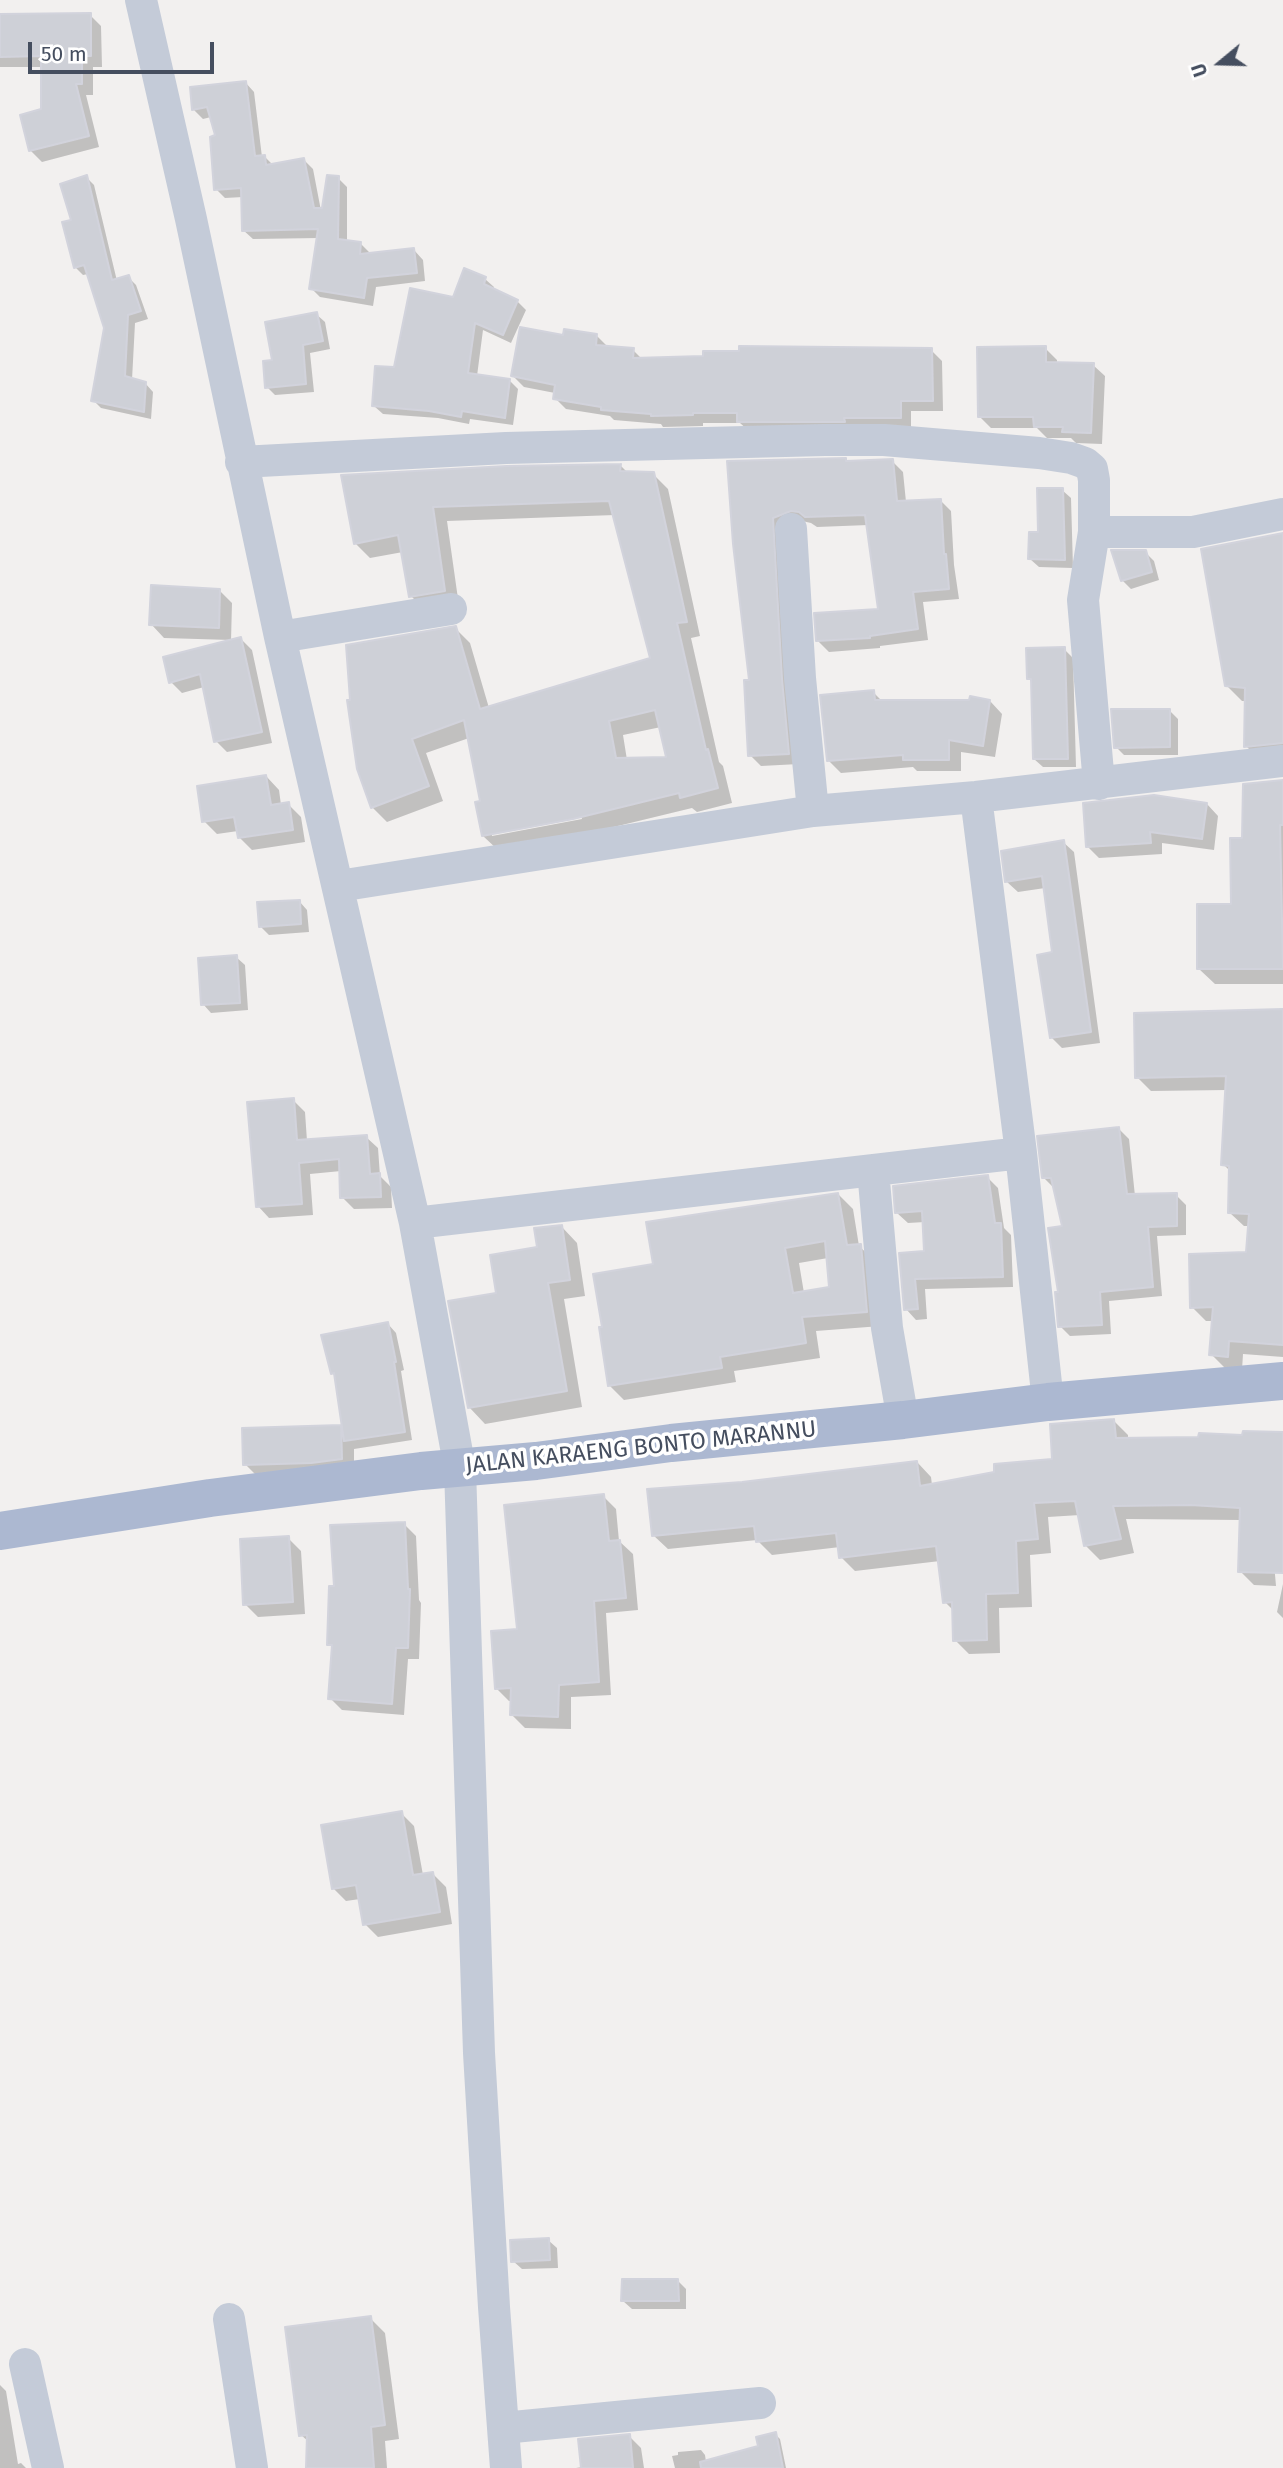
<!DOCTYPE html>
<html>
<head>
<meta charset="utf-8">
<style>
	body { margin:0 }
	#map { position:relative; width:1283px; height:2468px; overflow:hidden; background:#f2f0ef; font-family:"Fira Sans",sans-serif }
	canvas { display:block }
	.north { position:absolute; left:1185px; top:28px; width:70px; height:70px; -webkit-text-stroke:5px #fff; paint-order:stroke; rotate:251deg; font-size:19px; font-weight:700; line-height:28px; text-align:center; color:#454e5f }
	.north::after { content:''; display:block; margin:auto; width:24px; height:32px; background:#454e5f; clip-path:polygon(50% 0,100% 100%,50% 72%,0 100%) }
	.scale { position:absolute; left:28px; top:42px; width:186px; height:32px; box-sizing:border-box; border:4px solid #454e5f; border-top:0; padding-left:9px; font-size:21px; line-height:24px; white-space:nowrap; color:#454e5f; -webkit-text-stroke:5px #fff; paint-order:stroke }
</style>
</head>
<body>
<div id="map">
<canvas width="1283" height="2468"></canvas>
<div class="north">U</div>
<div class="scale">50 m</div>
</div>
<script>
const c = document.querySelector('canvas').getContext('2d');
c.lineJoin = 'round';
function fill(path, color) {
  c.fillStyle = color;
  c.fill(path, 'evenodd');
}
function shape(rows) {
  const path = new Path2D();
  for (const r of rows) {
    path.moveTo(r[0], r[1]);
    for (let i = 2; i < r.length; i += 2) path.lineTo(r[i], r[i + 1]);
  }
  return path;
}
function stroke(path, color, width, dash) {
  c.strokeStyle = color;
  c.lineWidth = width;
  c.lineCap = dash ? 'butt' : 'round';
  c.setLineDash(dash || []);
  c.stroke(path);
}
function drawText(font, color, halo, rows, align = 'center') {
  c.font = font + ' "Fira Sans",sans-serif';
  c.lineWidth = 7;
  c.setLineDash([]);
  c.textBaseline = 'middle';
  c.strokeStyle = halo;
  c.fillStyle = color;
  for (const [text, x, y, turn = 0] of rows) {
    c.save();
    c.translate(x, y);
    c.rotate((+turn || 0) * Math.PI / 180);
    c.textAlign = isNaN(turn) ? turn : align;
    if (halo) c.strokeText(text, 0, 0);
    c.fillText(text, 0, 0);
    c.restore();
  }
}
fill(shape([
	[90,15,101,26,102,67,93,67,93,95,86,95,99,147,42,162,30,150,43,110,42,67,0,67,0,16],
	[245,82,254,92,262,157,265,157,274,166,304,160,313,169,322,216,338,178,347,187,347,242,361,244,370,253,414,250,423,260,425,281,376,287,373,306,320,297,311,288,319,238,253,239,243,230,243,197,225,198,216,189,217,136,211,117,203,119,194,110],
	[86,177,94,185,117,281,128,277,136,285,148,319,135,323,132,380,145,383,153,392,151,419,101,408,93,400,106,328,88,274,83,275,75,267,73,221],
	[485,279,494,287,493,290,517,301,526,310,511,343,483,330,477,376,510,381,518,389,513,425,470,419,469,424,438,418,383,414,374,406,396,369,454,299],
	[316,314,325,322,330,349,310,353,314,392,275,395,267,387,274,362],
	[597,336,608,347,633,350,642,359,931,350,942,361,943,411,911,411,911,428,750,432,740,423,703,423,703,426,663,427,661,424,614,420,610,416,566,409,555,398,555,393,524,387,513,376,564,337],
	[1045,348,1057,360,1057,364,1093,365,1105,376,1102,444,1076,443,1071,438,1047,438,1037,428,991,428,980,417],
	[892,461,903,472,906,502,940,500,951,511,954,565,959,599,923,602,928,640,880,646,880,648,829,652,818,641,880,610,868,525,817,527,811,523,802,521,799,764,761,766,750,755,751,682,734,544,848,463],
	[620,465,628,473,653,474,668,489,700,636,691,638,719,762,723,766,732,803,697,812,692,808,589,833,498,850,483,836,482,803,469,738,426,753,443,801,387,822,372,807,455,628,470,643,489,708,653,660,615,515,447,521,459,606,426,611,411,596,403,552,370,558,355,543,343,477],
	[661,727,668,759,627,760,623,735],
	[581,816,582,819,492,836,492,833],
	[1062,490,1071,498,1073,568,1039,567,1030,559,1039,534],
	[1283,536,1283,760,1262,762,1246,746,1247,701,1242,701,1226,685],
	[1145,552,1154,561,1159,580,1131,589,1122,580],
	[219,590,232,603,231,641,241,639,252,650,272,743,227,752,216,741,204,687,182,693,171,682,231,640,164,638,151,624],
	[1064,649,1073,658,1076,767,1043,767,1034,759,1032,682,1029,679],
	[873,692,883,702,990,701,1002,714,995,757,961,752,961,771,917,771,913,767,841,773,828,760],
	[1169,710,1178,719,1178,755,1124,755,1116,747],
	[266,776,279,790,281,805,288,804,301,817,305,842,252,850,239,837,238,831,217,834,204,821],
	[1283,781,1283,984,1215,984,1199,969,1233,905,1244,839],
	[1207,804,1218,816,1214,850,1162,843,1162,854,1099,858,1087,846],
	[1063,842,1074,852,1100,1043,1062,1048,1051,1037,1054,954,1045,888,1018,892,1007,882],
	[299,901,307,910,309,932,269,935,260,926],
	[236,957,245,965,248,1010,211,1013,203,1004],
	[1283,1011,1283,1357,1243,1354,1242,1370,1225,1368,1211,1354,1213,1321,1206,1321,1192,1307,1247,1254,1249,1226,1244,1226,1230,1213,1231,1172,1223,1164,1227,1090,1151,1091,1137,1077],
	[293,1100,305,1112,307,1141,366,1137,378,1148,380,1176,391,1187,392,1208,354,1209,342,1197,341,1171,310,1174,313,1215,269,1218,258,1206],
	[1119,1129,1129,1139,1135,1196,1176,1195,1186,1205,1186,1235,1157,1236,1162,1296,1109,1301,1111,1334,1070,1336,1060,1326,1064,1227,1054,1188,1044,1178],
	[987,1177,998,1188,1004,1228,1011,1235,1013,1287,925,1289,927,1319,916,1320,906,1309,901,1255,926,1253,925,1222,908,1223,897,1213],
	[838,1194,853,1209,859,1246,875,1261,881,1326,816,1331,820,1358,734,1371,736,1382,624,1400,609,1385,655,1266],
	[828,1258,831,1288,804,1293,799,1263],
	[561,1226,577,1243,585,1296,564,1299,582,1407,485,1424,469,1407,498,1295],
	[388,1324,396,1333,404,1370,401,1371,412,1440,354,1449,354,1472,258,1477,245,1464,340,1427,345,1431,336,1377,332,1373],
	[1114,1421,1128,1435,1128,1439,1244,1437,1283,1434,1283,1539,1272,1540,1276,1586,1254,1585,1240,1571,1241,1520,1126,1519,1134,1553,1100,1560,1086,1546,1080,1515,1048,1517,1051,1553,1030,1555,1032,1607,999,1608,1000,1653,969,1654,955,1640,954,1611,945,1602,940,1561,855,1571,841,1557,840,1547,772,1555,757,1540,668,1549,653,1535,742,1484,917,1462,931,1477,932,1485,1054,1460],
	[603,1496,616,1509,619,1541,633,1554,638,1610,606,1613,611,1695,571,1697,571,1729,525,1728,512,1715,512,1701,509,1701,496,1688],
	[404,1524,416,1536,419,1600,421,1603,419,1659,408,1659,404,1715,342,1710,330,1698,333,1648,329,1644],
	[288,1538,301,1551,305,1614,258,1617,245,1604],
	[1283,1584,1283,1618,1277,1612],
	[401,1813,414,1826,423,1875,433,1874,446,1887,452,1924,378,1937,365,1924,360,1899,346,1901,333,1888],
	[548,2240,557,2248,558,2268,522,2269,513,2261],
	[678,2281,686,2289,686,2309,632,2309,623,2301],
	[370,2318,385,2333,399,2439,385,2441,387,2468,308,2468,309,2442,301,2435],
	[0,2385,6,2391,18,2464,21,2463,26,2468,0,2468],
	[775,2434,780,2439,786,2468,675,2468,672,2456,678,2455,678,2452,701,2450,705,2455,706,2462,760,2447],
	[629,2436,641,2448,644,2468,576,2468,582,2467]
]), '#0003');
const building = shape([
	[91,13,91,56,82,56,82,84,76,84,89,136,29,151,20,115,41,109,41,56,0,57,0,14,91,13],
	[246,81,255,156,265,155,266,165,304,158,314,208,322,208,327,175,339,176,338,239,361,242,360,254,414,248,417,273,367,278,364,298,309,289,318,229,242,231,241,188,214,190,210,137,215,135,207,107,192,110,190,87,246,81],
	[87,175,112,280,129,275,141,311,128,315,125,376,146,382,144,412,91,401,104,328,84,265,74,268,62,222,71,220,60,184,87,175],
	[464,268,486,277,484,284,518,300,503,335,475,323,468,373,510,379,505,418,462,411,461,417,429,411,372,406,375,366,394,367,410,288,453,297,464,268],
	[317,312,323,341,303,345,306,384,265,388,263,361,272,360,265,322,317,312],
	[520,327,563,335,564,329,597,334,596,345,634,348,633,358,703,356,703,351,739,351,739,346,932,348,933,401,901,401,901,418,844,418,845,422,737,422,737,413,693,413,693,415,651,416,651,414,601,410,601,407,553,399,555,385,511,376,520,327],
	[1046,346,1046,362,1094,363,1091,433,1062,432,1063,427,1034,427,1033,417,978,417,977,347,1046,346],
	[846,458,846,461,893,459,897,501,941,499,944,554,946,554,949,589,913,592,918,629,870,636,870,638,816,641,814,613,878,609,865,515,805,517,799,512,791,511,773,518,782,679,789,754,748,756,744,680,749,680,733,544,727,461,846,458],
	[621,464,620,471,654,472,687,622,677,623,706,750,708,749,718,788,680,798,679,793,573,819,482,836,475,802,480,801,464,720,412,739,429,786,371,808,357,769,347,700,350,700,346,645,456,626,480,709,650,658,609,501,433,507,445,591,409,597,398,535,354,544,341,475,507,466,621,464],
	[655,710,666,757,616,758,609,721,655,710],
	[1037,488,1063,488,1065,560,1028,559,1029,532,1038,532,1037,488],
	[1283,533,1283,743,1244,747,1245,688,1225,686,1201,549,1283,533],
	[1111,550,1146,550,1152,572,1121,581,1111,550],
	[151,585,220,589,219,628,149,625,151,585],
	[241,637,262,732,214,742,200,674,169,683,163,657,241,637],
	[1065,647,1068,759,1033,759,1031,679,1027,679,1026,648,1065,647],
	[874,690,875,700,969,700,970,696,990,700,983,746,949,740,949,760,903,760,903,755,827,761,820,695,874,690],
	[1111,709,1170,709,1170,747,1114,748,1111,709],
	[266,775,271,805,289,802,293,830,238,838,234,817,202,822,197,786,266,775],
	[1283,780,1283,825,1280,825,1283,969,1197,969,1197,904,1231,904,1230,838,1242,838,1243,784,1283,780],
	[1154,795,1207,803,1202,839,1150,832,1151,843,1086,847,1083,803,1154,795],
	[1064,840,1091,1032,1050,1038,1037,955,1052,952,1042,876,1005,882,1001,851,1064,840],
	[300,900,301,924,259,927,257,902,300,900],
	[237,955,240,1003,201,1005,198,958,237,955],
	[1283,1009,1283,1345,1229,1341,1228,1357,1209,1355,1213,1307,1190,1308,1189,1254,1246,1252,1249,1214,1228,1213,1229,1166,1221,1165,1226,1076,1135,1078,1134,1013,1283,1009],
	[294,1098,297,1140,367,1135,370,1174,380,1173,381,1197,340,1198,339,1159,299,1163,302,1204,256,1207,247,1102,294,1098],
	[1119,1127,1127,1194,1177,1193,1177,1226,1148,1227,1153,1287,1100,1292,1102,1325,1058,1327,1055,1292,1058,1292,1048,1228,1062,1226,1051,1178,1042,1178,1037,1136,1119,1127],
	[988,1175,995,1223,1001,1223,1003,1277,915,1279,918,1309,904,1310,899,1253,924,1251,922,1211,895,1213,893,1186,988,1175],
	[838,1193,847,1245,861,1244,867,1312,802,1317,806,1343,720,1357,722,1368,608,1386,599,1327,602,1327,593,1274,653,1264,646,1222,838,1193],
	[825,1241,829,1287,793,1293,785,1248,825,1241],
	[562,1225,570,1280,548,1283,567,1391,468,1408,448,1301,496,1293,490,1255,537,1247,534,1228,562,1225],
	[388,1322,396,1362,394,1362,405,1432,344,1441,334,1373,331,1374,321,1335,388,1322],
	[1114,1419,1116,1438,1198,1437,1199,1433,1242,1435,1243,1431,1283,1432,1283,1573,1238,1572,1240,1508,1191,1505,1113,1506,1121,1539,1084,1546,1075,1501,1034,1503,1038,1539,1016,1541,1018,1593,986,1594,987,1640,953,1641,952,1602,943,1603,936,1546,839,1558,836,1533,756,1542,754,1526,652,1536,647,1489,742,1482,917,1461,920,1486,994,1472,994,1464,1052,1459,1050,1424,1114,1419],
	[341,1425,342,1459,311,1463,243,1465,242,1428,341,1425],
	[604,1494,609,1541,620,1540,626,1598,594,1601,599,1682,559,1685,558,1717,510,1715,511,1688,495,1689,491,1631,517,1629,504,1505,604,1494],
	[405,1522,408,1589,410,1589,408,1648,396,1648,392,1704,328,1699,332,1645,327,1645,329,1586,334,1586,330,1525,405,1522],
	[289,1536,293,1602,243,1605,240,1539,289,1536],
	[402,1811,413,1875,433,1872,440,1912,363,1925,356,1885,332,1889,321,1825,402,1811],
	[549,2238,550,2260,511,2262,510,2240,549,2238],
	[622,2279,678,2279,679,2301,621,2301,622,2279],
	[371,2316,385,2425,371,2427,374,2468,306,2468,307,2435,299,2436,285,2327,371,2316],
	[776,2432,783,2468,701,2468,700,2462,758,2446,756,2437,776,2432],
	[630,2434,633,2468,581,2468,578,2439,630,2434]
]);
fill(building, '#ced0d7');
stroke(building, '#d2d3dc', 2);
stroke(shape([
	[141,0,191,219,280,637,415,1223,460,1469,479,2053,494,2307,506,2468],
	[241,462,506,448,825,440,884,440,1039,453,1071,458,1085,463,1092,469,1094,480,1094,532,1083,600,1099,784],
	[791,529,800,678,813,811],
	[1094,532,1193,532,1283,514],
	[280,637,451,609],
	[976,797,1021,1153,1048,1402],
	[339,886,813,811,976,797,1283,761],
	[873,1170,887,1328,903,1420],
	[415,1223,1021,1153],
	[229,2319,252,2468],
	[25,2364,48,2468],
	[503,2428,760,2403]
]), '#c4cbd8', 32);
stroke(shape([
	[0,1531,210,1498,421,1471,536,1461,671,1443,903,1420,1048,1402,1283,1381]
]), '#acb8d1', 38);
drawText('23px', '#454e5f', '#fff', [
	["JALAN KARAENG BONTO MARANNU",641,1448,-6]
]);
</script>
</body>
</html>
